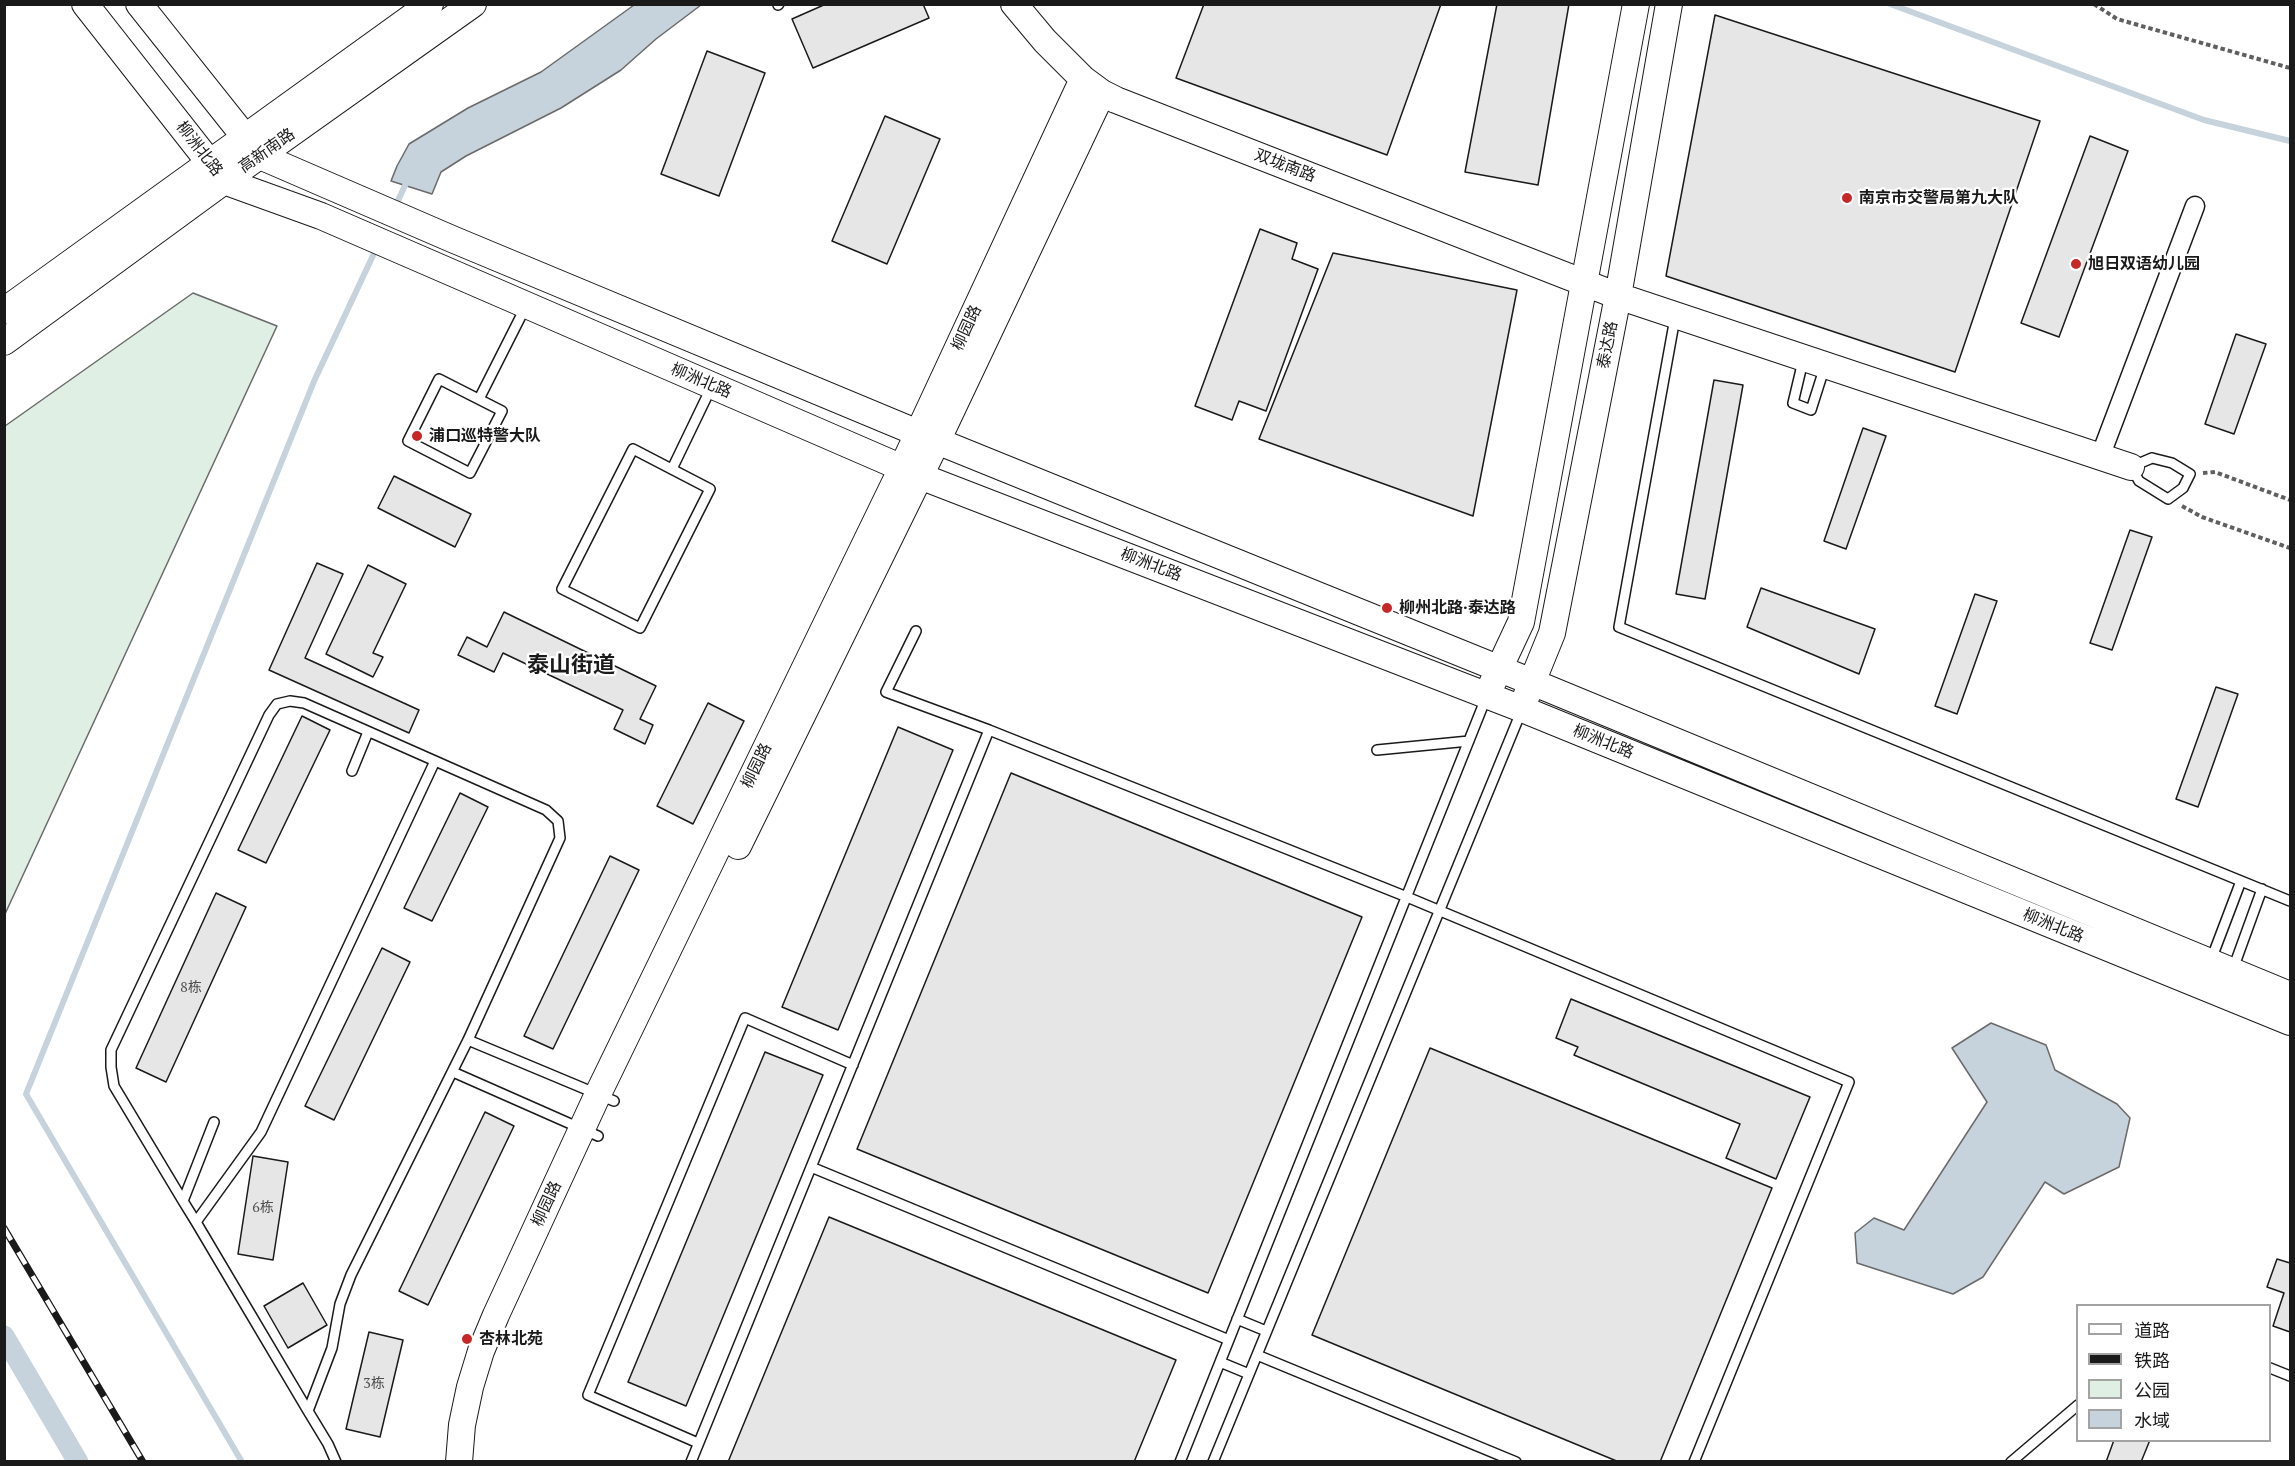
<!DOCTYPE html>
<html>
<head>
<meta charset="utf-8">
<style>
	body { margin:0 }
	#map { position:relative; width:2295px; height:1466px; overflow:hidden; background:#fff; font-family:"PT Serif","Noto Sans SC",serif }
	canvas { display:block }
	.frame { position:absolute; inset:0; border:6px solid #1a1a1a; pointer-events:none }
	.legend { position:absolute; left:2076px; top:1304px; width:195px; height:138px; box-sizing:border-box; background:#fff; border:2px solid #a3a3a3; margin:0; padding:8px 10px; list-style:none; font-size:18px; color:#1a1a1a }
	.legend li { display:flex; align-items:center; gap:12px; height:30px }
	.legend b { width:30px; border:2px solid #a3a3a3 }
</style>
</head>
<body>
<div id="map">
<canvas width="2295" height="1466"></canvas>
<div class="frame"></div>
<ul class="legend">
<li><b style="height:8px;background:#fff"></b>道路</li>
<li><b style="height:8px;background:#1a1a1a"></b>铁路</li>
<li><b style="height:16px;background:#e0efe3"></b>公园</li>
<li><b style="height:16px;background:#c6d2dc"></b>水域</li>
</ul>
</div>
<script>
const c = document.querySelector('canvas').getContext('2d');
c.lineJoin = 'round';
function fill(path, color) {
  c.fillStyle = color;
  c.fill(path, 'evenodd');
}
function shape(rows) {
  const path = new Path2D();
  for (const r of rows) {
    path.moveTo(r[0], r[1]);
    for (let i = 2; i < r.length; i += 2) path.lineTo(r[i], r[i + 1]);
  }
  return path;
}
function stroke(path, color, width, dash) {
  c.strokeStyle = color;
  c.lineWidth = width;
  c.lineCap = dash ? 'butt' : 'round';
  c.setLineDash(dash || []);
  c.stroke(path);
}
function drawText(font, color, halo, rows, align = 'center') {
  c.font = font + ' "PT Serif","Noto Sans SC",serif';
  c.lineWidth = 4.5;
  c.setLineDash([]);
  c.textBaseline = 'middle';
  c.strokeStyle = halo;
  c.fillStyle = color;
  for (const [text, x, y, turn = 0] of rows) {
    c.save();
    c.translate(x, y);
    c.rotate((+turn || 0) * Math.PI / 180);
    c.textAlign = isNaN(turn) ? turn : align;
    if (halo) c.strokeText(text, 0, 0);
    c.fillText(text, 0, 0);
    c.restore();
  }
}
const green = shape([
	[193,293,277,326,5,914,5,426,193,293]
]);
fill(green, '#e0efe3');
stroke(green, '#6a6a6a', 1.5);
const water = shape([
	[634,5,701,5,656,39,621,70,561,108,466,156,441,172,432,194,391,181,397,166,409,144,468,108,541,72,634,5],
	[1991,1023,2046,1045,2055,1070,2117,1104,2130,1118,2119,1167,2064,1194,2045,1182,1983,1277,1953,1294,1857,1263,1855,1233,1874,1218,1904,1230,1987,1102,1952,1048,1991,1023]
]);
fill(water, '#c6d2dc');
stroke(water, '#6a6a6a', 1.5);
stroke(shape([
	[1890,4,2204,120,2290,141],
	[395,207,408,179],
	[242,1462,26,1094,315,379,377,247]
]), '#c6d2dc', 6);
stroke(shape([
	[4,1336,78,1462]
]), '#c6d2dc', 21);
const building = shape([
	[826,4,923,4,929,18,813,68,792,19,826,4],
	[1204,4,1441,4,1387,155,1176,78,1204,4],
	[1497,4,1569,4,1538,185,1465,172,1497,4],
	[1715,15,2040,121,1955,372,1666,276,1715,15],
	[707,51,765,73,719,196,661,174,707,51],
	[885,116,940,139,887,264,832,241,885,116],
	[2090,136,2128,151,2059,337,2021,323,2090,136],
	[1260,229,1297,243,1292,259,1318,269,1266,411,1239,401,1232,420,1195,406,1260,229],
	[1333,253,1517,290,1473,516,1259,439,1333,253],
	[2236,334,2266,344,2234,434,2205,424,2236,334],
	[1714,380,1743,385,1705,599,1676,594,1714,380],
	[1863,428,1886,436,1846,549,1824,541,1863,428],
	[394,476,471,514,455,547,378,508,394,476],
	[2130,530,2152,537,2112,650,2090,643,2130,530],
	[317,563,343,574,305,658,419,710,409,733,269,670,317,563],
	[368,565,406,584,373,653,383,657,373,677,326,654,368,565],
	[1761,588,1875,629,1859,674,1747,627,1761,588],
	[1975,594,1997,601,1957,714,1935,706,1975,594],
	[504,612,656,686,640,719,653,725,645,744,614,729,623,710,503,653,494,672,458,655,467,637,487,647,504,612],
	[2216,687,2238,694,2198,807,2176,799,2216,687],
	[708,703,744,721,693,824,657,806,708,703],
	[302,716,330,730,266,863,238,850,302,716],
	[898,727,953,750,838,1030,782,1007,898,727],
	[1011,773,1362,917,1208,1293,857,1149,1011,773],
	[460,793,488,807,432,921,404,908,460,793],
	[610,856,639,870,553,1049,524,1036,610,856],
	[216,893,246,907,166,1082,136,1068,216,893],
	[382,948,410,962,334,1120,305,1106,382,948],
	[1571,999,1810,1097,1776,1179,1726,1158,1740,1124,1574,1055,1578,1047,1556,1038,1571,999],
	[1430,1048,1772,1188,1660,1462,1619,1462,1312,1335,1430,1048],
	[765,1052,823,1075,686,1406,628,1382,765,1052],
	[485,1112,514,1126,428,1305,399,1291,485,1112],
	[253,1156,288,1162,273,1260,238,1254,253,1156],
	[829,1217,1176,1360,1134,1462,728,1462,829,1217],
	[2277,1259,2290,1263,2290,1332,2273,1326,2284,1293,2267,1287,2277,1259],
	[303,1283,327,1325,288,1348,264,1306,303,1283],
	[369,1332,403,1340,380,1437,346,1429,369,1332],
	[2114,1440,2150,1440,2141,1462,2106,1462,2114,1440]
]);
fill(building, '#e6e6e6');
stroke(building, '#1a1a1a', 1.5);
const lane = shape([
	[778,5,779,4],
	[1675,318,1619,627,2290,901],
	[1803,361,1793,403,1811,410,1825,366],
	[439,379,502,411,470,473,408,441,439,379],
	[479,399,525,308],
	[633,449,710,489,640,628,562,589,633,449],
	[2152,458,2172,463,2190,474,2183,488,2168,499,2139,481,2131,467,2152,458],
	[672,469,711,388],
	[916,631,886,692,989,730],
	[1377,750,1469,741],
	[352,771,368,732],
	[2211,960,2241,881],
	[2233,969,2262,889],
	[468,1040,614,1101],
	[453,1072,598,1136],
	[811,1167,1229,1340],
	[183,1201,214,1122],
	[196,1222,261,1132,435,761],
	[1237,1319,1266,1331],
	[1257,1355,1516,1462],
	[1220,1362,1249,1374],
	[2270,1368,2290,1376],
	[308,1411,332,1348,340,1304,351,1275,468,1040,560,838,558,821,546,810,304,703,290,701,277,704,269,715,111,1050,111,1067,114,1086,183,1201,196,1222,308,1411,328,1444,336,1462],
	[698,1443,588,1395,745,1018,853,1065],
	[691,1462,989,730,1407,897,1849,1082,1694,1462],
	[1180,1462,1486,698],
	[1213,1462,1521,712],
	[2011,1462,2078,1405]
]);
const street = shape([
	[2100,457,2195,206]
]);
const secondary = shape([
	[85,4,224,181,321,216,930,480,1522,709,2290,1022],
	[139,4,260,156,452,239,937,441,1532,682,2290,995],
	[1014,4,1045,41,1083,79,1102,93,1116,100,1618,296,2131,467],
	[4,311,430,4],
	[4,342,224,181,473,4],
	[1492,684,1521,622,1636,4],
	[1526,697,1552,633,1618,296,1669,4],
	[738,846,937,441,1102,93],
	[459,1462,462,1425,470,1387,481,1351,496,1315,598,1094,902,468,1083,79]
]);
stroke(lane, '#1a1a1a', 12);
stroke(street, '#1a1a1a', 21);
stroke(secondary, '#1a1a1a', 28);
stroke(shape([
	[2094,4,2117,19,2290,68],
	[2203,473,2215,472,2290,500],
	[2182,506,2202,517,2290,548]
]), '#5f5f5f', 4, [4.5, 3]);
stroke(lane, '#fff', 9);
stroke(street, '#fff', 18);
stroke(secondary, '#fff', 26);
const rail = shape([
	[4,1228,143,1462]
]);
stroke(rail, '#1a1a1a', 7);
stroke(rail, '#fff', 4.5, [14]);
for (const [x, y, r, color] of [
	[1847,198,6,"#c62828"],
	[2076,264,6,"#c62828"],
	[417,436,6,"#c62828"],
	[1387,608,6,"#c62828"],
	[467,1339,6,"#c62828"]
]) {
  const dot = new Path2D();
  dot.arc(x, y, r, 0, 2 * Math.PI);
  c.fillStyle = color;
  c.fill(dot);
  stroke(dot, '#fff', 2);
}
drawText('14px', '#4d4d4d', null, [
	["8栋",191,988],
	["6栋",263,1208],
	["3栋",374,1384]
]);
drawText('16px', '#1a1a1a', '#fff', [
	["柳洲北路",199,149,52],
	["高新南路",267,151,-35],
	["双垅南路",1285,166,21],
	["柳园路",967,328,-65],
	["泰达路",1608,345,-79],
	["柳洲北路",701,381,23],
	["柳洲北路",1151,565,21],
	["柳洲北路",1603,742,22],
	["柳园路",757,766,-64],
	["柳洲北路",2053,926,22],
	["柳园路",547,1204,-65]
]);
drawText('bold 16px', '#1a1a1a', '#fff', [
	["南京市交警局第九大队",1859,198],
	["旭日双语幼儿园",2088,264],
	["浦口巡特警大队",429,436],
	["柳州北路·泰达路",1399,608],
	["杏林北苑",479,1339]
], 'left');
drawText('bold 22px', '#1a1a1a', '#fff', [
	["泰山街道",571,666]
]);
</script>
</body>
</html>
